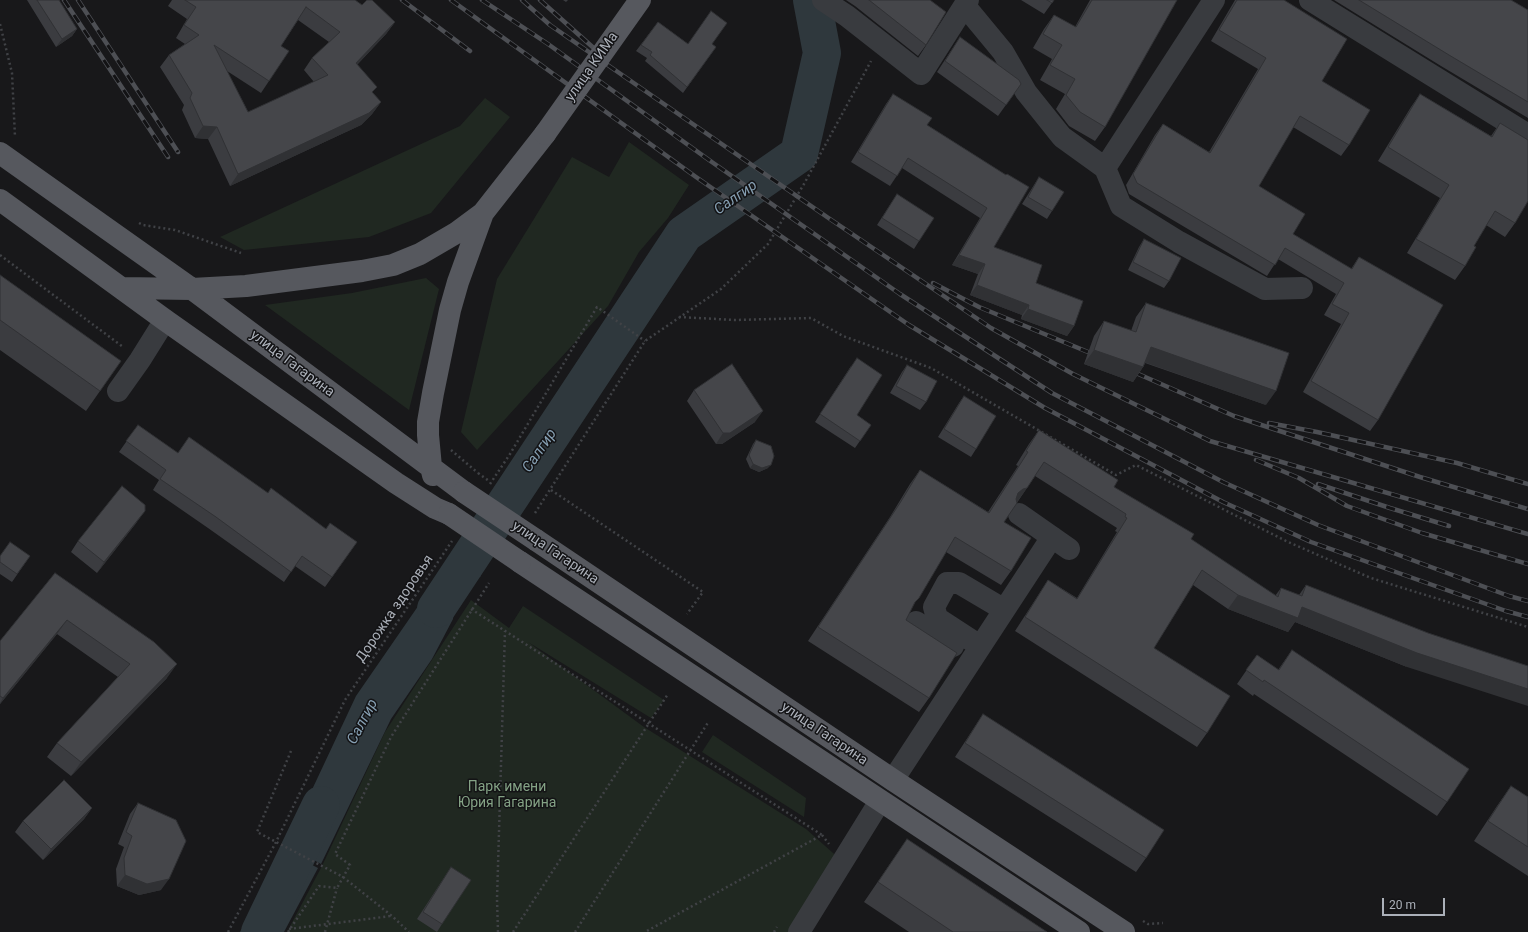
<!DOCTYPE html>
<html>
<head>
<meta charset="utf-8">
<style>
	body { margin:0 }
	#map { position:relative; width:1528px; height:932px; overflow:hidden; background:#18181a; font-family:Roboto,sans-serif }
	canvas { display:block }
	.scale { position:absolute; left:1382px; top:898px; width:63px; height:18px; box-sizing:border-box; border:2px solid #abb0b9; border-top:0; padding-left:5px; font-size:12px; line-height:14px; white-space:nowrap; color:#abb0b9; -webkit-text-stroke:3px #131315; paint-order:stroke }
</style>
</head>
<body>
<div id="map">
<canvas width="1528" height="932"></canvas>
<div class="scale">20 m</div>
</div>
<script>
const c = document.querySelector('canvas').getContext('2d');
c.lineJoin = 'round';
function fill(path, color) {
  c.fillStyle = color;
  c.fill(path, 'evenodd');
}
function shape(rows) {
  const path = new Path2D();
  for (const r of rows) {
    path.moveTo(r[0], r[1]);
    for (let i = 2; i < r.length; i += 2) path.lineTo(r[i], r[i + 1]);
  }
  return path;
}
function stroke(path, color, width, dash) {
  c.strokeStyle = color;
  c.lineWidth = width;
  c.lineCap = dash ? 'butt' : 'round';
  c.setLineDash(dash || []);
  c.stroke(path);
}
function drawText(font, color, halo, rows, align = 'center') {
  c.font = font + ' Roboto,sans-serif';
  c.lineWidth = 3;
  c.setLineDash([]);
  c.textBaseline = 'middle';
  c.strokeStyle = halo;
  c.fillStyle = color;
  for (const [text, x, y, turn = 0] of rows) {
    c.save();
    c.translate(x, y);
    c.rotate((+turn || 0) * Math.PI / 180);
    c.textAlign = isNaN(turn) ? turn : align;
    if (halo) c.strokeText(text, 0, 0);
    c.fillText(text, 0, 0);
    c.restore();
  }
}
fill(shape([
	[485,98,510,117,431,213,369,237,244,250,220,237,460,126],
	[629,142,689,185,668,218,639,252,608,306,477,450,461,432,497,279,572,157,609,177],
	[426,278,439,289,409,410,265,305,352,293],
	[471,600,509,628,523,606,664,700,651,718,528,642,644,727,806,829,842,861,794,932,287,932,322,866,385,732],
	[713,735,806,798,804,817,702,752]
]), '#202821');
fill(shape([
	[452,557,481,576,463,588,455,597,453,619,432,659,391,719,321,864,286,845,356,696],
	[283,850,318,868,284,932,240,932]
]), '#2f383d');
stroke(shape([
	[436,609,684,234,799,154,822,53,812,0],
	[260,932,321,805]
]), '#2f383d', 38);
stroke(shape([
	[0,24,12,73,15,137],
	[139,223,143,225,175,230,241,253],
	[0,255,123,347],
	[679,317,735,320,811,318,843,336,931,368,1116,475,1136,465,1286,541,1371,578,1528,627],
	[451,450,478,473],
	[490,484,510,454,597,307,645,341],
	[551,490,703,592,687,614],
	[535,513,645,341,721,289,768,244,804,184,871,61],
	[471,609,822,835,645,932],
	[291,751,257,832,343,877,392,916,409,932],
	[822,835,829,844],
	[1143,921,1148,924,1163,923],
	[289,929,391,916],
	[228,932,276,842,345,700,452,541],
	[288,932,319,886,337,888,350,865,335,854,391,737,489,583],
	[325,932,337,888],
	[498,932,497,899,505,631],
	[513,932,668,694],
	[575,932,709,721],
	[774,932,777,927]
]), '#404246', 2.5, [2, 3]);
stroke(shape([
	[823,0,847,16,921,74,968,0],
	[1310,0,1528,135],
	[965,6,1003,52,1026,92,1062,137,1105,168,1214,0],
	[1105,168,1121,206,1179,242,1265,289,1302,288],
	[118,391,140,360,165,320],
	[1019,514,1069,549],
	[916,622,953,646],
	[980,646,937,618,934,607,947,583,959,583,1003,609],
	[893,780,1052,537],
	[799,932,880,801]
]), '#393b3f', 22);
stroke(shape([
	[0,153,192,289,464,492],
	[0,200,165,320,396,483,435,508,449,514],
	[122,288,192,289,246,286,362,271,393,265,420,254,456,233,483,213,545,134],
	[433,475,431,467,428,435,428,422,433,393,450,310,458,282,483,213],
	[536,540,893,780,1124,932],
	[520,562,1079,932]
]), '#56585e', 22);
const rail = shape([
	[64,0,168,157],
	[78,0,178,152],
	[402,0,470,51],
	[451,0,696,177,909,325,1045,408,1223,502,1311,542,1506,611,1528,617],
	[482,0,548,44,709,160,900,294,1052,393,1223,482,1318,525,1509,596,1528,601],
	[522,0,550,25,827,217,991,328,1073,374,1210,441,1528,534],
	[540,0,597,51],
	[933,283,979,307,1088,352],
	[1136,373,1234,416,1420,477,1528,509],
	[1269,423,1317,432,1457,463,1528,484],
	[1256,460,1299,478,1347,506,1422,533,1528,564],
	[1318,484,1390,508,1449,526]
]);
stroke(rail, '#4d4f54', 4.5);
stroke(rail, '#131315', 3, [9]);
stroke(shape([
	[478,473,489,481]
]), '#404246', 2.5, [2, 3]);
stroke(shape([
	[545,134,640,0],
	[464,492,536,540],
	[449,514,520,562]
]), '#56585e', 22);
fill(shape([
	[27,0,59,0,77,29,72,36,56,47],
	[172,0,355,0,362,5,395,22,386,34,357,65,373,93,381,102,372,114,361,125,230,186,208,139,195,138,182,110,184,105,160,67,169,55,185,44,176,38,187,19,168,6],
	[298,20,329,42,312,58,304,70,314,82,248,112,227,71,261,93,269,81,281,46],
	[563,0,568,0,566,2],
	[846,0,930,0,926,45,918,56,855,6],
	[1021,0,1054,0,1044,14],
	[1090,0,1177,0,1105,127,1095,141,1069,126,1056,109,1065,94,1040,80,1052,59,1033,48,1044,29,1054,15,1075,27],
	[1235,0,1284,0,1322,81,1349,145,1341,156,1293,127,1259,186,1293,234,1351,269,1359,257,1378,420,1370,431,1303,392,1341,324,1324,315,1336,294,1278,259,1267,276,1129,194,1126,185,1155,135,1163,124,1209,152,1258,69,1211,41],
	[1334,0,1511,0,1528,10,1528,118,1441,66],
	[658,22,688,44,712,44,716,47,683,93,645,61,647,58,636,51],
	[960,37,1021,84,998,116,937,72],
	[893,94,927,125,1006,175,994,247,1036,283,1074,326,1067,336,1021,319,1022,315,970,295,978,274,952,265,980,218,902,168,890,186,851,162,886,104],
	[1420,94,1491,136,1500,123,1515,223,1505,237,1486,225,1474,246,1465,266,1455,280,1407,253,1440,198,1378,161,1411,107],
	[1039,177,1052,211,1047,219,1022,204,1034,185],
	[897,194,919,241,914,249,877,225],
	[1144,239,1169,281,1164,288,1128,270,1139,247],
	[0,275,121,361,86,411,0,350],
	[1146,303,1266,405,1145,363,1143,367,1133,382,1084,364,1094,336,1104,321,1131,331,1136,317],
	[907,365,926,402,920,410,890,393,902,372],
	[851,366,857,415,871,425,855,448,815,422],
	[694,390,755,422,722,444,716,444,687,401],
	[964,396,976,449,971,457,938,437,959,403],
	[138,425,178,453,268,493,326,529,357,542,325,587,295,566,284,582,208,528,153,490,159,480,119,452],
	[1039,430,1114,487,1275,596,1281,588,1299,595,1306,585,1407,667,1295,622,1288,632,1228,609,1193,585,1154,648,1207,733,1197,747,1015,631,1039,594,1048,580,1077,598,1117,532,1115,531,1117,528,1035,476,1004,522,1011,571,1001,585,946,552,912,607,906,620,929,698,919,712,808,641,890,517,910,484,920,470,988,512,1018,466,1016,465,1029,444],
	[756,440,768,468,759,472,750,468,746,459,753,444],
	[137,522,97,573,71,552,78,541],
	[0,556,30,556,12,582,0,574],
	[55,573,167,678,71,776,47,757,57,743,118,677,57,634,0,704,0,641],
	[1292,650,1447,802,1437,816,1254,694,1253,696,1237,684,1257,655,1278,670],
	[983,714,1146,858,1136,872,955,757],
	[1511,786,1528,797,1528,876,1474,841,1497,806],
	[138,803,161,890,139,895,117,886,116,869,124,847,118,844,130,814],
	[92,808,84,819,43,860,15,832,23,821],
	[907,839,1047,932,909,932,864,902],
	[451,867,442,924,437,932,417,919]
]), '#3b3c40');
fill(shape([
	[395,22,386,34,347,75,356,63],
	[77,29,72,36,56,47,62,39],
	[381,102,372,114,361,125,230,186,238,174],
	[203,126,217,127,208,139,195,138],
	[959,255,985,264,978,274,952,265],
	[977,285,1029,305,1022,315,970,295],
	[1028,309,1074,326,1067,336,1021,319],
	[1151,347,1276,391,1266,405,1141,361],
	[1094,350,1143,367,1133,382,1084,364],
	[763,411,755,422,722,444,716,444,723,433],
	[753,464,771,465,768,468,759,472,750,468],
	[1027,488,1017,502,1013,503,1018,493,1023,489],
	[145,511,137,522,97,573,104,562],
	[1238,595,1302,607,1528,689,1528,706,1407,667,1295,622,1288,632,1228,609],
	[67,620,57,634,0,704,0,703,3,698],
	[177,664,167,678,71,776,81,762],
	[92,808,84,819,43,860,51,849],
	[125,875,169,879,161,890,139,895,117,886]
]), '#303134');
const building = shape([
	[37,0,59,0,77,29,62,39,37,0],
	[185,0,355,0,362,5,367,0,372,0,395,22,356,63,377,87,372,92,381,102,369,113,238,174,217,127,203,126,190,98,192,93,169,55,199,35,184,25,196,7,185,0],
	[306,7,340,32,312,58,328,75,248,112,214,45,269,81,289,51,281,46,306,7],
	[869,0,930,0,946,12,926,45,869,0],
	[1047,0,1054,0,1052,3,1047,0],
	[1092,0,1177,0,1105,127,1080,112,1066,95,1075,79,1050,65,1062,45,1043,34,1054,15,1076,27,1092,0],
	[1237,0,1284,0,1347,39,1322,81,1370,110,1349,145,1300,116,1259,186,1305,214,1293,234,1352,269,1359,257,1443,305,1378,420,1311,381,1349,313,1332,304,1344,283,1285,248,1275,265,1137,183,1133,174,1163,124,1210,153,1266,58,1219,30,1237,0],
	[1359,0,1511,0,1528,10,1528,102,1449,55,1359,0],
	[711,11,727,23,712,44,716,47,687,87,650,55,652,52,641,45,658,22,688,44,711,11],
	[960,37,1019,80,1021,84,1006,105,945,61,960,37],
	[893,94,932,118,927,125,1006,175,1007,174,1029,187,994,247,1042,265,1036,283,1083,301,1074,326,1028,309,1029,305,977,285,985,264,959,255,987,208,908,158,897,176,858,152,893,94],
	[1420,94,1492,137,1500,123,1528,140,1528,201,1515,223,1495,211,1474,246,1476,247,1465,266,1416,239,1449,185,1388,147,1420,94],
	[1039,177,1064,192,1052,211,1028,197,1039,177],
	[897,194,934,218,919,241,882,218,897,194],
	[1144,239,1181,258,1169,281,1133,262,1144,239],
	[0,275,121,361,100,391,0,320,0,275],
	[1146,303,1289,353,1276,391,1151,347,1143,367,1094,350,1104,321,1136,332,1146,303],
	[857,358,882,375,857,415,871,425,860,441,820,414,857,358],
	[732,364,763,411,730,433,723,433,694,390,732,364],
	[907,365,937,381,926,402,896,386,907,365],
	[964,396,996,416,976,449,944,429,964,396],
	[138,425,178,453,189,437,268,493,271,488,326,529,330,523,357,542,332,577,302,556,291,572,216,517,160,479,166,470,126,441,138,425],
	[1039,430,1118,480,1114,487,1194,534,1191,539,1278,597,1281,588,1302,596,1306,585,1428,633,1528,666,1528,689,1417,653,1302,607,1298,618,1238,595,1202,570,1154,648,1230,696,1207,733,1025,617,1048,580,1077,599,1127,518,1125,517,1126,514,1044,462,1027,488,1023,489,1018,493,1016,499,1017,503,1004,522,1031,538,1011,571,955,537,919,598,915,602,906,620,957,653,929,698,818,627,900,503,920,470,989,513,1028,452,1026,451,1039,430],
	[756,440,771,446,774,456,771,465,762,468,753,464,749,455,756,440],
	[122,486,145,505,145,511,104,562,78,541,122,486],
	[10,542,30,556,17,574,0,562,0,556,10,542],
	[55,573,154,642,177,664,81,762,57,743,130,664,67,620,3,698,0,696,0,641,55,573],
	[1292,650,1469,769,1447,802,1264,680,1263,682,1246,670,1257,655,1279,670,1292,650],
	[983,714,1164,830,1146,858,965,743,983,714],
	[64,780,92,808,51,849,23,821,64,780],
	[1511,786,1528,797,1528,847,1488,821,1511,786],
	[138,803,176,820,186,841,169,879,147,884,125,875,124,858,132,836,126,832,138,803],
	[907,839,1047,932,953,932,878,882,907,839],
	[451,867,471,880,442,924,423,912,451,867]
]);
fill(building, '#45464a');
stroke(building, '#303134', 1);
drawText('14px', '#abb0b9', '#131315', [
	["улица КИМа",592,67,-55],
	["улица Гагарина",292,364,37],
	["улица Гагарина",555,553,34],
	["Дорожка здоровья",395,609,-56],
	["улица Гагарина",824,734,34]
]);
drawText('14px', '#84a285', '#131315', [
	["Парк имени",507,787],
	["Юрия Гагарина",507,803]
]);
drawText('italic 15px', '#859eb1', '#131315', [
	["Салгир",736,198,-35],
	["Салгир",540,451,-56],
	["Салгир",363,722,-62]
]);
</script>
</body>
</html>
